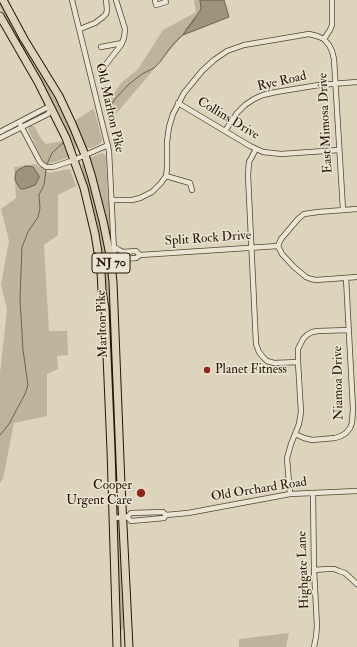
<!DOCTYPE html>
<html>
<head>
<meta charset="utf-8">
<style>
	body { margin:0 }
	canvas { display:block; background:#ddd5bb }
</style>
</head>
<body>
<canvas width="357" height="647"></canvas>
<script>
const c = document.querySelector('canvas').getContext('2d');
c.lineJoin = 'round';
function fill(path, color) {
  c.fillStyle = color;
  c.fill(path, 'evenodd');
}
function shape(rows) {
  const path = new Path2D();
  for (const r of rows) {
    path.moveTo(r[0], r[1]);
    for (let i = 2; i < r.length; i += 2) path.lineTo(r[i], r[i + 1]);
  }
  return path;
}
function stroke(path, color, width, dash) {
  c.strokeStyle = color;
  c.lineWidth = width;
  c.lineCap = dash ? 'butt' : 'round';
  c.setLineDash(dash || []);
  c.stroke(path);
}
function drawText(font, color, halo, rows, align = 'center') {
  c.font = font + ' "IM FELL Double Pica",serif';
  c.lineWidth = 3;
  c.setLineDash([]);
  c.textBaseline = 'middle';
  c.strokeStyle = halo;
  c.fillStyle = color;
  for (const [text, x, y, turn = 0] of rows) {
    c.save();
    c.translate(x, y);
    c.rotate((+turn || 0) * Math.PI / 180);
    c.textAlign = isNaN(turn) ? turn : align;
    if (halo) c.strokeText(text, 0, 0);
    c.fillText(text, 0, 0);
    c.restore();
  }
}
fill(shape([
	[194,0,200,0,201,8,200,11,194,20,186,30,183,35,110,121,107,104,121,83,138,69,163,30,196,12],
	[0,1,46,81,64,116,75,140,76,146,76,152,64,123,0,7],
	[93,109,95,112,102,139,101,143,98,145,90,148,87,148,84,144,74,121],
	[30,126,34,126,42,140,46,144,63,141,69,157,49,164,43,161,28,129],
	[102,153,105,155,106,157,108,201,111,204,112,245,104,209,97,182,89,158],
	[82,162,84,163,95,200,102,233,108,265,112,300,114,376,112,371,105,271,101,241,93,206,82,168],
	[35,164,49,173,70,169,76,186,58,195,58,235,44,245,49,331,67,331,68,355,57,356,58,369,47,374,47,416,14,423,3,479,0,483,0,373,7,310,1,284,9,241,1,209,16,198,14,167],
	[111,379,115,385,119,510,117,510,113,450],
	[119,520,120,522,124,626,122,630,120,629,120,627,116,524],
	[289,633,286,647,239,647,239,639]
]), '#beb49c');
const water = shape([
	[200,0,224,0,229,17,183,35,186,30,200,11,201,8,200,0],
	[26,166,33,167,39,176,39,178,35,185,24,189,21,189,19,187,15,180,16,172,18,170,26,166]
]);
fill(water, '#9f937c');
stroke(water, '#6f604c', 1);
stroke(shape([
	[186,30,195,19],
	[105,111,109,109,115,99,128,85,142,74,154,68,160,62,170,48,179,38,183,35,184,33],
	[47,164,52,153,64,142],
	[0,435,9,424,25,394,28,385,23,350,20,299,22,247,28,232,38,217,40,208,39,195,44,185,46,170]
]), '#6f604c', 1);
const minor = shape([
	[72,0,109,151,115,271],
	[155,0,156,5,166,2,165,0],
	[80,29,95,23,103,17,106,14,107,10,106,0],
	[324,39,330,30,332,25,332,0],
	[101,47,122,43],
	[103,68,121,45,124,38,125,29,116,0],
	[178,103,250,146,263,152,281,154,339,150],
	[19,122,40,162,42,164,46,167,53,167,74,160,108,145],
	[225,131,237,113,245,105,254,99,263,95,276,92,319,85,357,82],
	[0,132,46,108,51,109],
	[0,138,48,114,52,108],
	[256,149,249,162,248,175,256,344,259,352,263,357,267,361,274,363,298,362],
	[166,176,190,183,192,190],
	[112,200,132,200,140,198,152,192,161,183,166,176,167,169,167,142,169,127,173,114,184,93,202,71,214,60,227,51,244,45,309,34,317,36,324,39,329,45,332,51,334,59,343,210],
	[278,246,281,239,287,232,298,219,304,214,318,212,357,209],
	[278,246,282,254,294,267,306,277,311,279,316,280,357,277],
	[114,247,119,250,123,252,136,251,140,255],
	[115,263,119,260,123,259,136,258,140,255,278,246],
	[295,434,304,438,312,440,335,438,341,436,346,433,350,428,352,423,353,409,346,278],
	[313,493,314,570,317,626,316,637,314,647],
	[290,494,288,471,287,458,291,444,299,424,301,412,298,362,298,349,303,339,307,335,312,332,318,331,349,330],
	[127,517,131,521,164,518,166,515,188,513,290,494,357,491],
	[113,518,127,517,131,513,163,512,166,515],
	[314,570,327,569,334,569,339,571,345,573,357,584]
]);
const highway = shape([
	[3,0,24,39,59,96,73,126,85,155,92,178,103,221,110,255,113,282,121,485,129,647],
	[0,16,38,82,66,138,84,188,95,234,101,271,102,291,105,308,111,450,117,647]
]);
stroke(minor, '#554431', 6);
stroke(highway, '#281403', 9);
stroke(minor, '#e9e4d3', 4.5);
stroke(highway, '#ddd5bb', 7);
for (const [x, y, r, color] of [
	[207,370,4,"#8f2418"],
	[141,493,5,"#8f2418"]
]) {
  const dot = new Path2D();
  dot.arc(x, y, r, 0, 2 * Math.PI);
  c.fillStyle = color;
  c.fill(dot);
  stroke(dot, '#e9e4d3', 1.5);
}
for (const [x, y, w] of [
	[111,263,38]
]) {
  const box = new Path2D();
  box.roundRect(x - w / 2, y - 10, w, 20, 3);
  c.fillStyle = '#e9e4d3';
  c.fill(box);
  stroke(box, '#281403', 1);
}
drawText('bold 12px', '#281403', null, [
	["NJ 70",111,263]
]);
drawText('13px', '#281403', '#e9e4d3', [
	["Rye Road",282,82,-13],
	["Old Marlton Pike",109,108,77],
	["Collins Drive",228,119,31],
	["East Mimosa Drive",326,123,-93],
	["Split Rock Drive",208,239,-4],
	["Marlton Pike",103,324,-92],
	["Niamoa Drive",339,383,-91],
	["Old Orchard Road",259,490,-9],
	["Highgate Lane",304,570,-92]
]);
drawText('13px', '#281403', '#e9e4d3', [
	["Planet Fitness",215,370],
	["Cooper",132,486,"right"],
	["Urgent Care",132,501,"right"]
], 'left');
</script>
</body>
</html>
